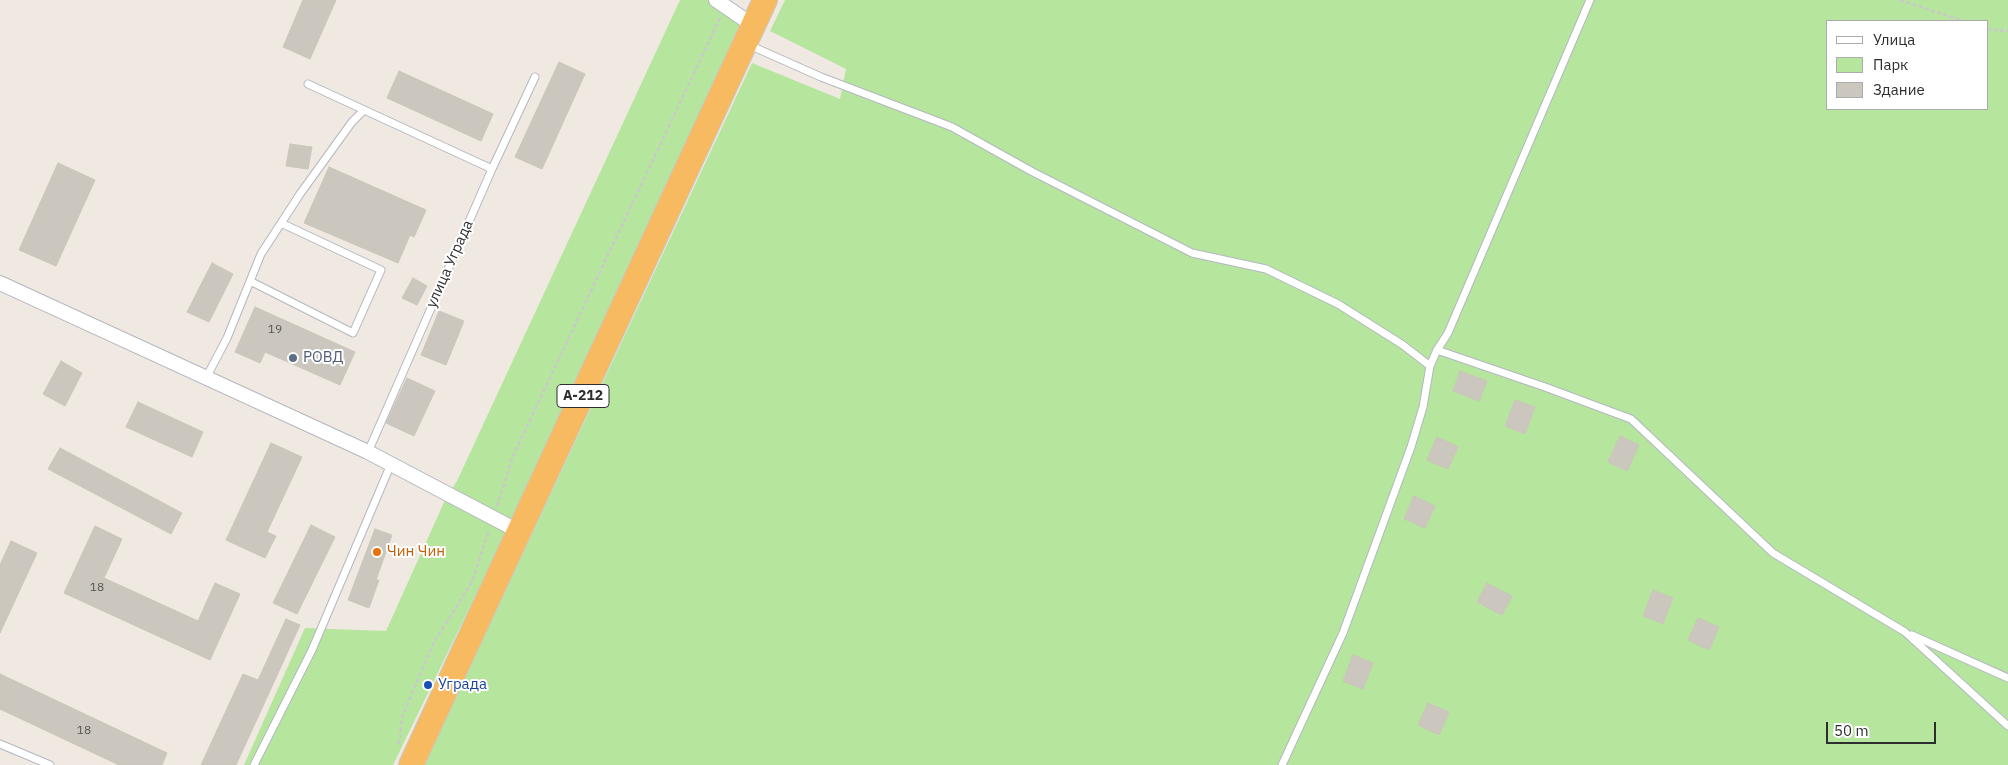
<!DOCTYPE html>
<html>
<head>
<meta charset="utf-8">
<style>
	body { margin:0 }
	#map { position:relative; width:2008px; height:765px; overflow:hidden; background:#efe9e1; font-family:"IBM Plex Sans",sans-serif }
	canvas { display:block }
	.legend { position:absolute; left:1826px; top:20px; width:162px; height:90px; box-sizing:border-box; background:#fff; border:1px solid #ababab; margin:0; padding:6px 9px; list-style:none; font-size:15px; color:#2e2e2e }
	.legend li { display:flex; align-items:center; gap:10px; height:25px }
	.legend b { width:25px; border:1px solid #ababab }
	.scale { position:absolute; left:1826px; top:722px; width:110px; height:22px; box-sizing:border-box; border:2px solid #2e2e2e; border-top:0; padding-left:6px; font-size:15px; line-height:18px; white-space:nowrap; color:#2e2e2e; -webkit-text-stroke:4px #fff; paint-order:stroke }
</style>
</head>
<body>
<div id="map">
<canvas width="2008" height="765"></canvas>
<ul class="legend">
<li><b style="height:6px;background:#fff"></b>Улица</li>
<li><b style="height:14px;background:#b6e59e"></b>Парк</li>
<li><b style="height:14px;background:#cbc7bf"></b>Здание</li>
</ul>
<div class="scale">50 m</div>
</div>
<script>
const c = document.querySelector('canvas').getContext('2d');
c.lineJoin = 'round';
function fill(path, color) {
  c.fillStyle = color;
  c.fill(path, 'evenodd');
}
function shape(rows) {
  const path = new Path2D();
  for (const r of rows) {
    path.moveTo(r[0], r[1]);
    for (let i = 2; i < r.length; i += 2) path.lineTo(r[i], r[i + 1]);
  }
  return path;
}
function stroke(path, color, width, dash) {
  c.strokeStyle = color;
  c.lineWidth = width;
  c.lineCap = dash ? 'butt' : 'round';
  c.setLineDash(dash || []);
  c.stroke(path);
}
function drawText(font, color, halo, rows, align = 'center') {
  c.font = font + ' "IBM Plex Sans",sans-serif';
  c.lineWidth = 4;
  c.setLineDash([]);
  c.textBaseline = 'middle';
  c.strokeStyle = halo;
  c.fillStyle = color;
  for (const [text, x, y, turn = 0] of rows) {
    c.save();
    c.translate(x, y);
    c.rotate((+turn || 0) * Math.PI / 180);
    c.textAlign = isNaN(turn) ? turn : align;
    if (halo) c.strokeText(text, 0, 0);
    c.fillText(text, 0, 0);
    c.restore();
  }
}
fill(shape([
	[680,0,726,0,745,19,519,506,393,765,244,765,305,628,386,631,446,498,457,481],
	[785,0,2008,0,2008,765,424,765,752,63,840,99,846,69,770,31],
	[1827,21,1987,21,1987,109,1827,109]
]), '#b6e59e');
const building = shape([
	[303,0,336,0,310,59,283,47,303,0],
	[559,62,585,74,542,169,515,157,559,62],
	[399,71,493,114,481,141,387,98,399,71],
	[290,144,312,147,308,169,286,166,290,144],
	[58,163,95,180,56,266,19,250,58,163],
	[329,167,426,210,414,237,410,235,398,263,304,223,329,167],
	[212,263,233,274,209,322,187,312,212,263],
	[413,278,427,286,417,305,402,298,413,278],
	[255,307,355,352,340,385,265,352,260,363,235,352,255,307],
	[439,311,464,321,446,365,421,355,439,311],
	[61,361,82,373,65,406,43,394,61,361],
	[1460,371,1487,381,1479,401,1453,391,1460,371],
	[407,378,435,391,414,436,386,423,407,378],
	[1515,400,1535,407,1525,434,1505,426,1515,400],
	[138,402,203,432,192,457,126,427,138,402],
	[1620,436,1639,445,1627,471,1608,462,1620,436],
	[1437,437,1458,447,1448,469,1427,460,1437,437],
	[271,443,302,457,267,532,276,536,265,558,226,540,271,443],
	[60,448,182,513,171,534,48,469,60,448],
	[1414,496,1435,506,1425,528,1404,519,1414,496],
	[311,525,335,537,297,614,273,603,311,525],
	[95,526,122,539,104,578,198,621,215,583,240,594,210,660,64,593,95,526],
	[375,529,392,535,376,580,379,580,369,608,348,600,375,529],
	[11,541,37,553,0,633,0,565,11,541],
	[1487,583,1512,596,1502,615,1477,602,1487,583],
	[1653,590,1673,598,1663,624,1643,616,1653,590],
	[1698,618,1719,627,1709,650,1688,640,1698,618],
	[286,619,300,625,236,765,201,765,243,674,258,680,286,619],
	[1353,655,1373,663,1363,689,1343,681,1353,655],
	[0,674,167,753,162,765,119,765,0,709,0,674],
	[1428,703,1449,712,1439,735,1418,725,1428,703]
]);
fill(building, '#cbc7bf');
stroke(building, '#cbc5ba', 1);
const service = shape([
	[749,45,821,77,952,127,1031,171,1192,253,1266,269,1338,304,1403,345,1430,366,1437,350,1448,333,1590,0],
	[308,84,492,169],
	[250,281,353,333,381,270,281,223],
	[1437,350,1545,387,1631,419,1773,553,1905,632,2008,726],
	[206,378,227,338,261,254,300,194,352,122,364,110],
	[368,452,492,169,535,77],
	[1912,635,2008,678],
	[0,744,50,765],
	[254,765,312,650,391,464],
	[1282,765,1343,633,1411,447,1423,407,1430,366]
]);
const minor = shape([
	[716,0,754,26],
	[0,283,368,452,520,532]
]);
const trunk = shape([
	[411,765,765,0]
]);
stroke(service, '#b4b7c1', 9);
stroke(minor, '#b4b7c1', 16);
stroke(trunk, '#c9c9c9', 26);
stroke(shape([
	[1900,0,1964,21],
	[1987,29,2008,31],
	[497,506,513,456,720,18],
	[399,744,402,717,433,644,472,582,489,530]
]), '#c9c9c9', 2.5, [4, 2.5]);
stroke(service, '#fff', 7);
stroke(minor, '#fff', 14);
stroke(trunk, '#f8ba60', 24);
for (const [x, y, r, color] of [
	[293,358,5,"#5c6f8a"],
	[377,552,5,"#e8710a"],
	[428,685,5,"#1a4fb4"]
]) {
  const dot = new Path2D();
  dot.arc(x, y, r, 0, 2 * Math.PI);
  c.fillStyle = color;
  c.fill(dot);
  stroke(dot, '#fff', 2);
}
drawText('12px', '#555452', null, [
	["19",275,330],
	["18",97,588],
	["18",84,731]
]);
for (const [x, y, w] of [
	[583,396,52]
]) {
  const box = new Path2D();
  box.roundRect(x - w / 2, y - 11.5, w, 23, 4);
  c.fillStyle = '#fff';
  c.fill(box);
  stroke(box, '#2e2e2e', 1);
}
drawText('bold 14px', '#2e2e2e', null, [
	["А-212",583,396]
]);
drawText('15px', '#2e2e2e', '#fff', [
	["улица Уграда",450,264,-66]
]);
drawText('15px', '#4e5e75', '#fff', [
	["РОВД",303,358]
], 'left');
drawText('15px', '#c56008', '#fff', [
	["Чин Чин",387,552]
], 'left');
drawText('15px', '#164399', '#fff', [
	["Уграда",438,685]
], 'left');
</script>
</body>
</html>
